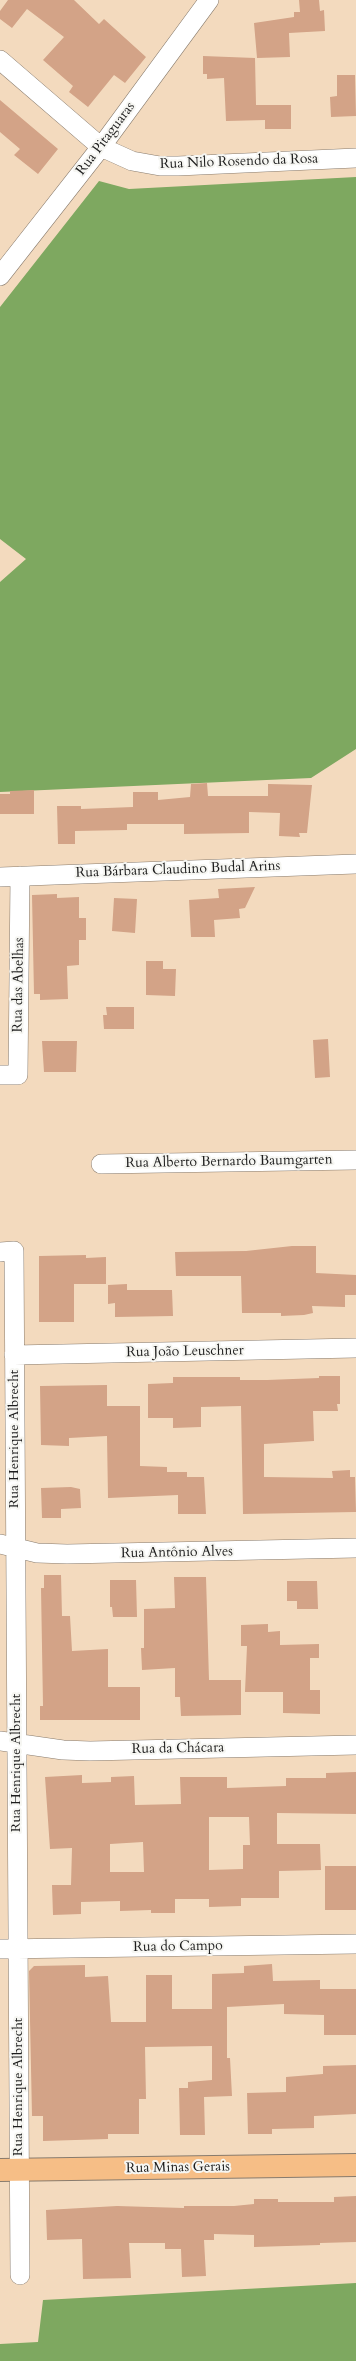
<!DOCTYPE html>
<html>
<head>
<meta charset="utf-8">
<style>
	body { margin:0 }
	canvas { display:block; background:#f3dabe }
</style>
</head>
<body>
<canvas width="356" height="2361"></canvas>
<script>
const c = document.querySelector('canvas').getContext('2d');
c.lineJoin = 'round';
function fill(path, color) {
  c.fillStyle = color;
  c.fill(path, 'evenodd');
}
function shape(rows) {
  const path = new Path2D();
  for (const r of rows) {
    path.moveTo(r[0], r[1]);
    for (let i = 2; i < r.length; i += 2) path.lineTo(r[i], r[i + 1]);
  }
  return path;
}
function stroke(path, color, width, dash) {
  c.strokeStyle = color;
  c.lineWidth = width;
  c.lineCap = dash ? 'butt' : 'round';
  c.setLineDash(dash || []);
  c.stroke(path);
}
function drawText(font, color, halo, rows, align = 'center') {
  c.font = font + ' Cardo,serif';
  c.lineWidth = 4;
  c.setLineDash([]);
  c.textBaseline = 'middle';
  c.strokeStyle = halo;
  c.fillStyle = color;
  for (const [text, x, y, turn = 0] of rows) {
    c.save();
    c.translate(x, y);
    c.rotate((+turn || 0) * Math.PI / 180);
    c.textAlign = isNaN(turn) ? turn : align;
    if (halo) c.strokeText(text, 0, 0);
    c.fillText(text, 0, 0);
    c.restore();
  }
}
fill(shape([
	[356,177,356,749,311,778,0,792,0,582,26,559,0,539,0,307,99,181,129,189],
	[356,2283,356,2361,0,2361,0,2344,38,2342,43,2300]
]), '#7ea860');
fill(shape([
	[8,0,74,0,99,24,104,19,146,57,125,83,114,75,88,107,69,92,73,86,43,60,64,37,27,9,12,28,0,19,0,11],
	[299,0,319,0,320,11,324,10,325,31,289,33,290,57,257,58,254,23,294,17,294,12,300,12],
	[203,56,255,58,256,105,291,105,291,129,265,129,265,120,226,121,224,78,207,79,207,74,203,74],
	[337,75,355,75,356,116,331,117,330,97,337,96],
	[0,100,58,149,38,174,14,155,20,149,0,132],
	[207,783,208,796,268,796,268,784,312,785,307,833,299,833,300,837,279,836,280,813,249,812,249,833,184,834,184,824,127,824,127,830,75,831,75,844,58,844,57,806,81,806,81,809,133,807,133,792,158,792,158,800,190,797,191,784],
	[34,790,34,814,0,814,0,794,10,794,10,791],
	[255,887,245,908,239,909,240,918,214,920,215,937,191,937,189,900,219,898,218,889],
	[57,894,57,898,79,897,79,918,86,918,86,940,79,940,79,965,67,966,68,999,40,1000,40,994,34,994,32,895],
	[114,898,137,899,135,933,112,931],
	[146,961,163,961,163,969,176,969,175,996,146,995],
	[106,1007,134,1007,134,1029,104,1029,103,1015,107,1015],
	[328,1039,330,1077,315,1078,313,1040],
	[42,1041,77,1041,76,1072,44,1072],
	[292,1246,316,1246,316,1273,356,1275,356,1295,345,1295,345,1307,312,1306,313,1313,304,1315,281,1316,281,1313,242,1313,241,1276,176,1276,175,1252,246,1251],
	[86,1255,86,1258,106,1257,106,1284,74,1284,74,1322,39,1322,39,1256],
	[127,1284,127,1290,172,1290,173,1316,115,1317,115,1303,108,1304,108,1285],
	[319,1376,340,1376,340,1404,337,1404,338,1411,313,1411,314,1441,264,1444,264,1477,333,1478,332,1471,350,1470,350,1477,355,1477,356,1512,243,1514,241,1406,201,1407,201,1427,173,1428,173,1418,148,1418,148,1384,173,1383,173,1377,240,1377,240,1380,267,1380,319,1378],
	[107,1385,107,1406,140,1406,140,1466,167,1467,167,1472,187,1472,187,1477,204,1477,206,1514,178,1514,178,1495,108,1498,107,1436,69,1438,69,1446,41,1445,40,1386],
	[71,1487,80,1489,81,1508,61,1509,61,1518,42,1518,41,1488],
	[44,1575,61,1575,62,1616,70,1616,72,1651,108,1649,108,1687,140,1687,140,1720,40,1720,40,1706,43,1706,41,1588,44,1588],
	[174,1577,206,1577,209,1680,241,1680,241,1715,181,1716,180,1697,175,1697,175,1668,142,1670,141,1648,144,1648,144,1609,175,1608],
	[110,1580,136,1580,137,1617,113,1617,112,1607,110,1607],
	[287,1581,317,1581,318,1609,297,1609,297,1601,287,1601],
	[268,1624,268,1632,280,1631,280,1645,319,1644,319,1658,310,1658,310,1690,320,1690,320,1714,283,1713,283,1692,245,1692,247,1646,241,1646,241,1625],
	[356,1772,356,1814,277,1813,277,1844,320,1844,321,1870,279,1871,279,1898,241,1898,241,1906,209,1907,209,1899,175,1899,175,1913,151,1913,151,1910,120,1911,120,1901,81,1902,81,1914,53,1915,52,1885,71,1885,72,1848,50,1849,45,1777,82,1775,82,1783,111,1782,111,1777,134,1776,135,1805,181,1804,180,1777,227,1777,227,1788,286,1786,286,1778,326,1778,326,1773],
	[209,1817,249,1817,250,1845,243,1845,243,1869,209,1870],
	[143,1842,144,1872,110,1872,110,1844],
	[325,1866,356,1866,356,1910,325,1910],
	[272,1964,273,1981,320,1980,320,1989,356,1989,356,2035,324,2035,324,2015,284,2014,284,2004,227,2007,227,2058,230,2058,232,2096,204,2097,205,2135,180,2135,179,2088,188,2088,188,2082,212,2080,212,2046,145,2047,146,2099,139,2099,139,2134,108,2134,108,2139,43,2141,43,2116,32,2116,29,1971,34,1966,85,1965,85,1977,108,1976,111,2022,146,2022,146,1975,172,1975,172,2009,212,2009,212,1974,244,1973,244,1966],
	[356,2065,356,2114,314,2116,314,2128,272,2129,272,2134,248,2134,247,2093,286,2092,286,2077,323,2074,323,2066],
	[356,2196,356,2242,320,2243,320,2245,254,2247,254,2235,214,2234,214,2240,204,2240,206,2276,182,2277,181,2249,165,2249,165,2243,129,2243,131,2278,83,2279,82,2239,47,2240,46,2210,117,2206,184,2208,184,2206,234,2206,254,2204,254,2199,278,2199,278,2202,334,2202,334,2197]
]), '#d3a387');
const minor = shape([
	[0,60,101,147,132,161,160,166,178,166,356,158],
	[0,276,101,147,209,0],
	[0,877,356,864],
	[0,1075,18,1075,20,876],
	[101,1164,356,1160],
	[0,1252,14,1251,20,2275],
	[14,1355,356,1348],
	[0,1544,37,1553,67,1554,356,1548],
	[0,1741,63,1750,90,1751,356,1745],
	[0,1949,356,1944]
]);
const major = shape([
	[0,2170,356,2165]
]);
stroke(minor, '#887b6d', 20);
stroke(major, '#887b6d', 24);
stroke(minor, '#fff', 19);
stroke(major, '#f6be86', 22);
drawText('14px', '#1c1c1c', '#f6f6f2', [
	["Rua Pitaguaras",106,139,-53],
	["Rua Nilo Rosendo da Rosa",239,162,-2],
	["Rua Bárbara Claudino Budal Arins",178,870,-2],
	["Rua das Abelhas",19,985,-89],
	["Rua Alberto Bernardo Baumgarten",229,1162,-1],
	["Rua João Leuschner",185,1352,-1],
	["Rua Henrique Albrecht",15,1439,-90],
	["Rua Antônio Alves",177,1553,-1],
	["Rua da Chácara",178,1749,-1],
	["Rua Henrique Albrecht",17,1763,-90],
	["Rua do Campo",178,1947,-1],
	["Rua Henrique Albrecht",19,2087,-90],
	["Rua Minas Gerais",178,2168,-1]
]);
</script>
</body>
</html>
